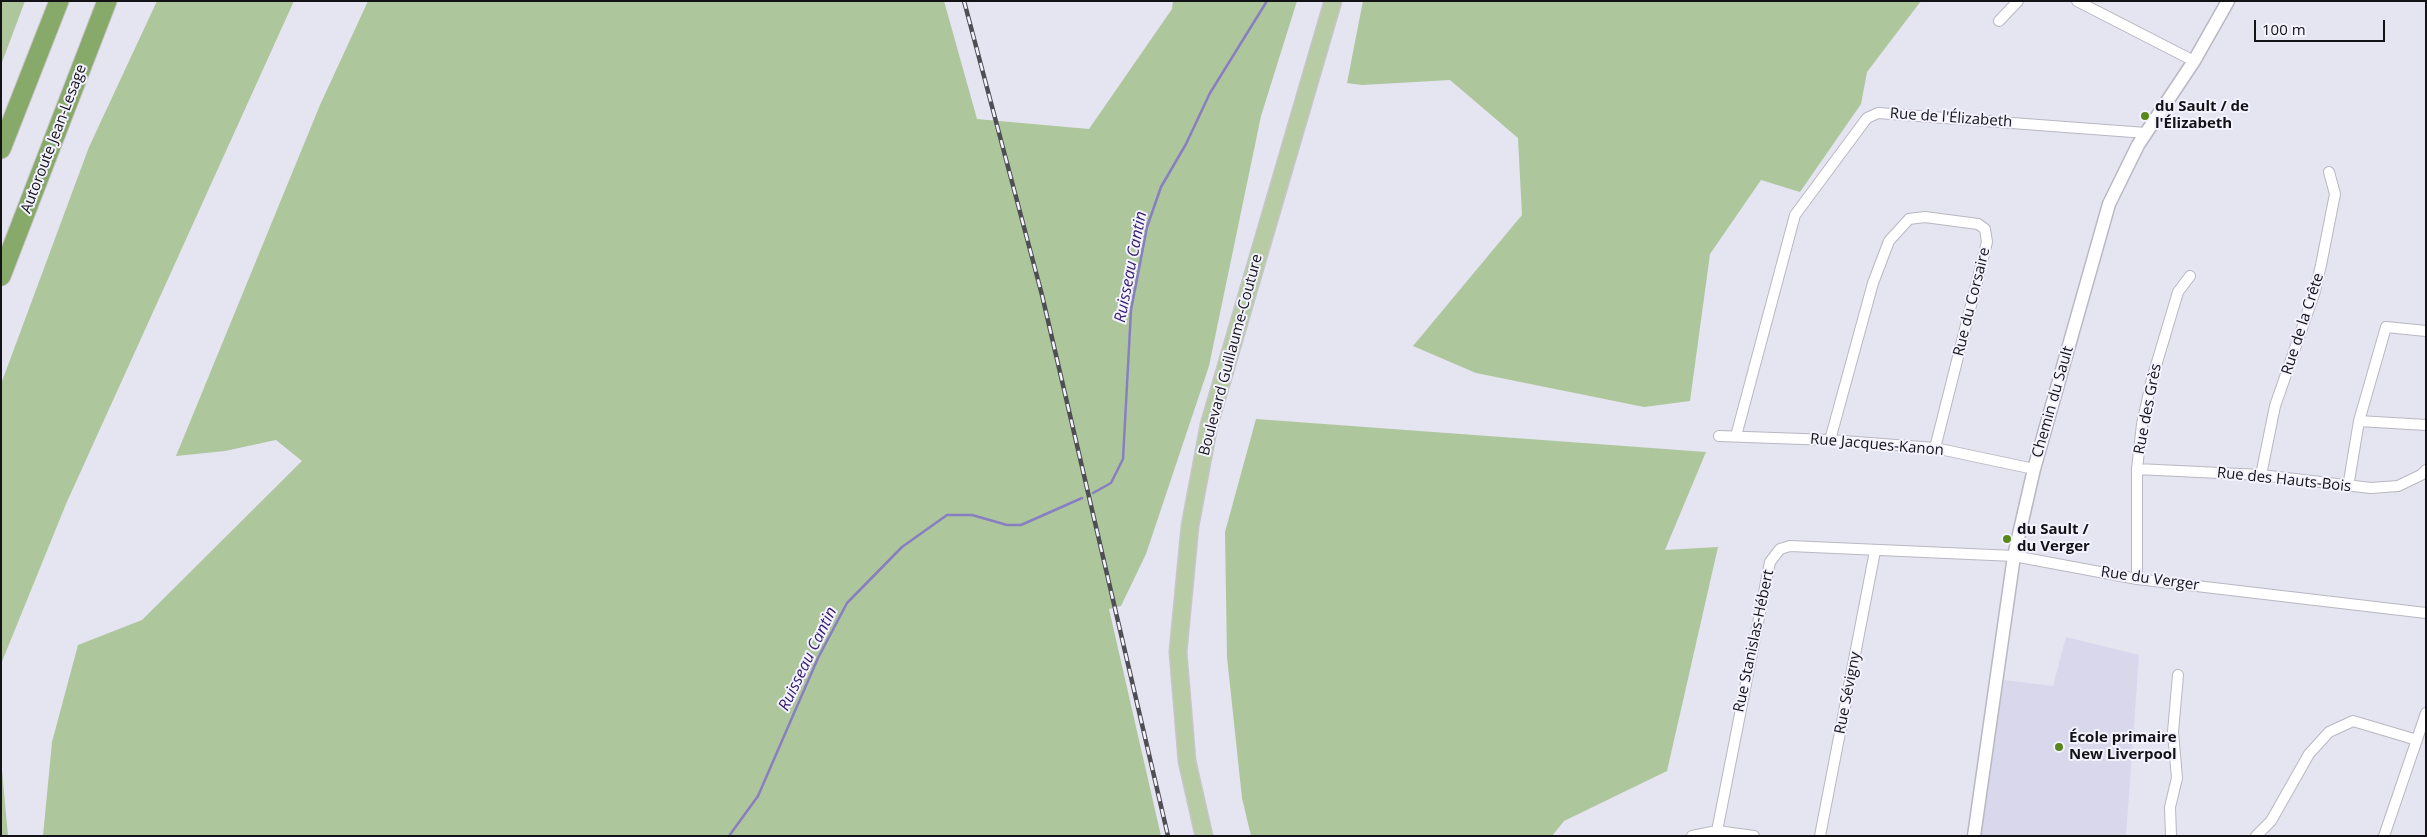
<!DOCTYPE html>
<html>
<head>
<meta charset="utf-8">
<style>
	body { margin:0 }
	#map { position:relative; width:2427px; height:837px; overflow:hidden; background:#e5e4f1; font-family:"Open Sans",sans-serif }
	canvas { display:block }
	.frame { position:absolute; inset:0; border:2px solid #131317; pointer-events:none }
	.scale { position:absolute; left:2254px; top:20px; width:131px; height:22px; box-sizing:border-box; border:2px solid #131317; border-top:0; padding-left:6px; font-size:15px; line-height:18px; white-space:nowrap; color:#131317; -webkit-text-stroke:4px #f3f2fe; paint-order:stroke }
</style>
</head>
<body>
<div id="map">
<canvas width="2427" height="837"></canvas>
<div class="frame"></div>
<div class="scale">100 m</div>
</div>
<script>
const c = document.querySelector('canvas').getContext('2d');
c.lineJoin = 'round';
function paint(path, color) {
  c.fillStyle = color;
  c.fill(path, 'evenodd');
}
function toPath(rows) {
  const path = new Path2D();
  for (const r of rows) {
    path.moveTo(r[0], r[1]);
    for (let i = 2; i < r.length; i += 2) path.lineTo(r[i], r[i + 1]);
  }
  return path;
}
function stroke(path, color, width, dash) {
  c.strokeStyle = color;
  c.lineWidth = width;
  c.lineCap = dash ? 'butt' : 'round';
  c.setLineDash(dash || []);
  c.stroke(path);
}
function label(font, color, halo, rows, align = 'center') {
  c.font = font + ' "Open Sans",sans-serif';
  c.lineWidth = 4;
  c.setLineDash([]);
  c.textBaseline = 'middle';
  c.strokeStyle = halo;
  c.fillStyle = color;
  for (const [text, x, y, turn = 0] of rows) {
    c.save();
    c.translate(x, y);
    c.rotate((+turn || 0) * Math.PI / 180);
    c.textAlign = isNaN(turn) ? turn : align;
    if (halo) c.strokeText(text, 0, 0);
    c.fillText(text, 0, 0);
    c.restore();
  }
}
paint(toPath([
	[2066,637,2139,655,2126,836,1974,836,1995,679,2053,686]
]), '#d9d7eb');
paint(toPath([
	[1,1,25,1,1,65],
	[157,1,294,1,66,504,1,664,1,384,89,147],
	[368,1,944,1,977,119,1089,129,1172,9,1173,1,1297,1,1261,116,1209,366,1146,554,1121,606,1109,609,1161,836,43,836,52,742,78,645,142,620,302,461,276,440,225,451,176,456,320,105],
	[1363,1,1921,1,1867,72,1861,104,1800,192,1761,180,1710,254,1690,401,1644,407,1476,373,1413,346,1522,215,1518,138,1450,80,1362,85,1347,83],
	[1256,419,1706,452,1665,550,1718,547,1667,771,1564,821,1552,836,1251,836,1242,798,1227,657,1225,532],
	[1,759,8,836,1,836]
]), '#aec69c');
stroke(toPath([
	[1093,493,1111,483,1123,459,1131,310,1147,227,1161,187,1186,144,1210,93,1267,1],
	[729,836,758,796,818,658,847,603,902,547,947,515,972,515,1007,525,1021,525,1082,498]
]), '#887fc2', 2.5);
const minor = toPath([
	[2077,1,2194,61],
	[1999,21,2018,1],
	[2359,421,2426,425],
	[1719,436,1830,440,1935,448,2034,469],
	[1736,436,1795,215,1867,118,1878,113,2146,133],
	[1830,440,1873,283,1889,241,1909,219,1925,217,1978,224,1985,229,1987,242,1935,448],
	[2137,469,2261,475,2371,488,2398,486,2421,475,2426,470],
	[2261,475,2275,406,2315,291,2321,265,2335,194,2329,172],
	[2348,487,2359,421,2386,327,2426,331],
	[2137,579,2137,469,2142,424,2152,379,2178,292,2190,276],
	[1717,831,1770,562,1780,549,1790,546,2014,556,2137,579,2426,613],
	[1692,836,1717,831,1754,836],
	[1820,836,1875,551],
	[2171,836,2170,807,2177,778,2173,732,2178,675],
	[2256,836,2271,821,2309,754,2329,732,2353,721,2417,740],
	[2384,836,2426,713]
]);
const tertiary = toPath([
	[1974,836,2014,556,2034,469,2109,204,2138,145,2194,61,2228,1]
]);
const primary = toPath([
	[1204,836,1187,761,1178,652,1190,526,1209,425,1333,1]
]);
const motorway = toPath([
	[1,149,59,1],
	[1,276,107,1]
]);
stroke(minor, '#b8b7c3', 12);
stroke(tertiary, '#b8b7c3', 15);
stroke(primary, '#c6c6c7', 19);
stroke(motorway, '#c6c6c7', 21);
stroke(minor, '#fff', 10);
stroke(tertiary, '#fff', 12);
stroke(primary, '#b7cba5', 16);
stroke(motorway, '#87a969', 19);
const rail = toPath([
	[964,1,1042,295,1168,836]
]);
stroke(rail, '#4f4e55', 4.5);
stroke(rail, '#f3f2fe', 2.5, [8]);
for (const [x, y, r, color] of [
	[2145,116,5,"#58881c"],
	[2007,539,5,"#58881c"],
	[2059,747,5,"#58881c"]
]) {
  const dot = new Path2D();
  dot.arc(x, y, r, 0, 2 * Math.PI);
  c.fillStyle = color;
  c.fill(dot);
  stroke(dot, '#f3f2fe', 2);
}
label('bold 15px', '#131317', '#f3f2fe', [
	["du Sault / de",2155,107],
	["l'Élizabeth",2155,124],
	["du Sault /",2017,530],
	["du Verger",2017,547],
	["École primaire",2069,738],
	["New Liverpool",2069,755]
], 'left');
label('15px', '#131317', '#f3f2fe', [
	["Rue de l'Élizabeth",1951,118,4],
	["Autoroute Jean-Lesage",54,139,-69],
	["Rue du Corsaire",1972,302,-76],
	["Rue de la Crête",2303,324,-72],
	["Boulevard Guillaume-Couture",1231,355,-75],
	["Chemin du Sault",2053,402,-74],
	["Rue des Grès",2148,409,-79],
	["Rue Jacques-Kanon",1877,445,5],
	["Rue des Hauts-Bois",2284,480,6],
	["Rue du Verger",2150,579,8],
	["Rue Stanislas-Hébert",1754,641,-78],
	["Rue Sévigny",1848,693,-79]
]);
label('italic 16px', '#362070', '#f3f2fe', [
	["Ruisseau Cantin",1131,267,-79],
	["Ruisseau Cantin",808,659,-64]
]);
</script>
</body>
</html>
